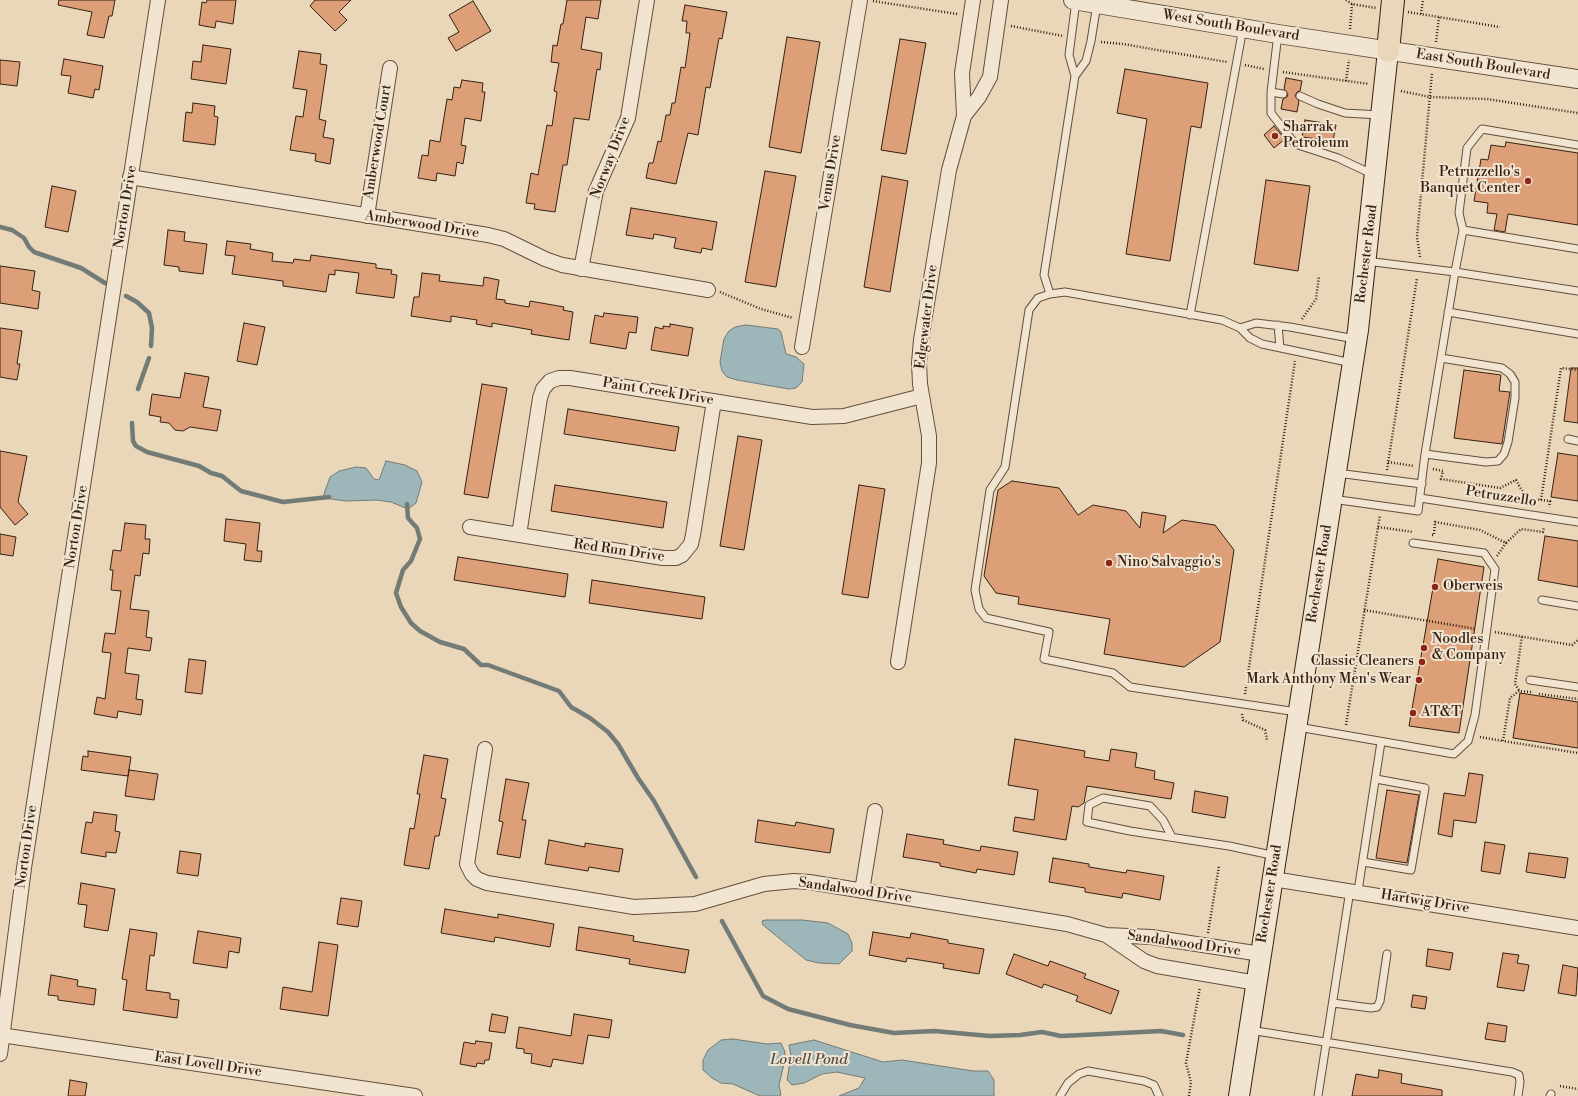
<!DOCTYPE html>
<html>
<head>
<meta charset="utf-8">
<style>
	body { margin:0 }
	canvas { display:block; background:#ead6b8 }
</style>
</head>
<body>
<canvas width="1578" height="1096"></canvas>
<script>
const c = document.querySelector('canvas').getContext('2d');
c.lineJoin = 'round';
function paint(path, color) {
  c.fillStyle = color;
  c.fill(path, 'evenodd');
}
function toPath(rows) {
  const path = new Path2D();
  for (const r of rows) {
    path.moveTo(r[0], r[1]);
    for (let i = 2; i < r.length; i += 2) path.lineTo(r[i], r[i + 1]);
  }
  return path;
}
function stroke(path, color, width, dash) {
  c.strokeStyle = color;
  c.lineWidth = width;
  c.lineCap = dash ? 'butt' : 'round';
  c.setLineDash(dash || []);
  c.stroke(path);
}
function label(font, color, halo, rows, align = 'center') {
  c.font = font + ' "Libre Bodoni",serif';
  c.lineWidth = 4;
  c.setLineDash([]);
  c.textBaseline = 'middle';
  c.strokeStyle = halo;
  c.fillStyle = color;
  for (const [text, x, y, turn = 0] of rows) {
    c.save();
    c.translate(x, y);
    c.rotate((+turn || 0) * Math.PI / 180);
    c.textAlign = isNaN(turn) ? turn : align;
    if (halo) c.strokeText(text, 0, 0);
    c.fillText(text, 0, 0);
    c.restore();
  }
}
const water = toPath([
	[746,325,778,329,781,332,786,354,796,357,804,364,802,382,796,388,789,389,737,380,727,377,722,371,720,362,724,339,729,331,735,327,746,325],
	[386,461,405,465,417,471,422,482,416,503,408,509,391,502,376,500,346,501,324,498,324,494,330,477,339,471,356,467,366,468,374,479,379,480,386,461],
	[766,920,802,920,828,923,848,934,852,943,852,951,839,964,819,963,806,960,763,925,762,921,766,920],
	[733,1039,767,1044,781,1043,785,1052,784,1064,779,1085,781,1095,779,1096,760,1096,733,1084,721,1083,712,1078,703,1070,703,1060,708,1050,721,1040,733,1039],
	[814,1040,883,1062,902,1060,973,1071,988,1071,994,1080,994,1096,839,1096,859,1088,865,1078,837,1072,822,1074,804,1083,792,1085,787,1080,791,1056,789,1045,814,1040]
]);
paint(water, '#9db6ba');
stroke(water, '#737b77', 1);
stroke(toPath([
	[0,227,12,230,24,238,29,247,34,252,81,268,105,283],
	[126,296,137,302,149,313,152,328,151,346],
	[138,389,149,358],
	[132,423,133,441,136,446,147,452,199,466,211,473,222,476,241,491,283,502,329,497],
	[407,504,408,518,417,528,420,539,411,561,403,570,396,593,401,607,411,623,420,631,440,642,464,649,481,665,488,665,559,691,571,707,590,718,608,732,618,744,638,778,654,801,696,877],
	[722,921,763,996,788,1009,850,1025,894,1033,934,1031,990,1036,1020,1035,1042,1032,1061,1036,1082,1035,1161,1031,1183,1035]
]), '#737b77', 4.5);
const building = toPath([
	[59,0,115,0,112,16,109,16,104,38,87,35,92,12,58,5,59,0],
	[207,0,236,0,233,24,216,21,215,28,199,25,202,2,206,3,207,0],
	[315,0,351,0,339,12,347,20,335,31,310,6,315,0],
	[567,0,601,0,598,19,586,17,581,49,602,53,600,70,597,69,589,120,574,118,567,165,563,165,555,212,534,209,535,204,526,203,531,173,538,175,547,125,552,126,557,92,554,91,559,63,551,62,553,45,557,46,561,24,563,24,567,0],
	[473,1,491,31,456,51,448,38,459,32,449,15,473,1],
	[685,5,727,12,722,39,719,38,710,88,706,87,698,135,688,133,676,184,646,178,649,163,653,163,658,141,661,142,666,115,670,115,672,103,675,103,681,67,685,68,690,33,686,33,687,21,682,21,685,5],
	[787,37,820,42,801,153,769,147,787,37],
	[900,39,926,43,906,154,881,150,900,39],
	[203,45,231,49,226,84,191,79,193,61,201,62,203,45],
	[299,51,321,54,320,64,327,65,319,119,326,121,323,137,334,139,330,164,315,161,316,154,290,150,296,116,303,117,307,90,293,88,299,51],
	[64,59,103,66,99,90,95,89,93,98,68,93,71,76,61,75,64,59],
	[0,60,20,62,17,86,0,84,0,60],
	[1125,69,1208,83,1201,128,1191,126,1170,261,1126,254,1147,119,1117,113,1125,69],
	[1286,78,1302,81,1300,91,1297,92,1295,96,1299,101,1297,112,1281,109,1283,99,1287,97,1288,94,1284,89,1286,78],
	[462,80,483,83,482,92,485,92,481,121,465,118,461,145,466,146,463,164,457,162,455,176,437,173,436,181,418,178,422,155,428,156,430,140,440,142,447,99,452,100,454,87,460,88,462,80],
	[193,103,215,106,214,116,218,117,215,145,183,141,186,112,192,113,193,103],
	[1305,120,1336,125,1333,141,1302,137,1305,120],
	[1274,126,1285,139,1274,148,1264,135,1274,126],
	[1506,142,1578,153,1578,225,1508,214,1505,232,1494,230,1497,214,1487,213,1488,203,1474,201,1481,159,1488,160,1491,145,1505,147,1506,142],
	[765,171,796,176,776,287,745,282,765,171],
	[882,176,908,181,890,292,864,287,882,176],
	[1266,180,1310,186,1298,271,1254,264,1266,180],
	[52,186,76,191,68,232,45,227,52,186],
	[631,208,717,222,712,250,702,248,701,253,674,248,676,238,654,234,653,239,626,235,631,208],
	[168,230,185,232,184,241,207,244,203,274,179,271,179,267,164,265,168,230],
	[227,241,251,244,250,249,273,253,272,261,293,263,294,259,310,261,311,255,376,264,376,268,392,270,391,274,397,275,394,298,356,293,359,273,335,270,335,275,329,274,326,292,283,286,283,281,232,274,235,256,225,255,227,241],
	[0,266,35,271,32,290,40,292,38,309,0,303,0,266],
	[422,273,440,275,439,281,483,286,484,277,499,280,496,299,505,300,505,303,529,307,530,301,564,307,563,310,573,312,569,340,531,334,532,330,492,323,492,327,476,324,477,320,451,316,451,322,411,316,414,297,419,297,422,273],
	[604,313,638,317,636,333,629,332,626,349,590,343,595,315,603,317,604,313],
	[244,323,265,327,257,365,237,361,244,323],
	[670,324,693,328,688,356,651,350,655,327,663,329,663,326,670,327,670,324],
	[0,328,22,331,17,364,20,364,17,380,0,377,0,328],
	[1571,368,1578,368,1578,423,1564,421,1571,368],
	[1464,370,1501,375,1499,391,1510,392,1502,444,1454,438,1464,370],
	[185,373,209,377,203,407,221,410,217,431,190,427,183,431,175,430,169,423,160,422,161,417,149,415,152,394,180,398,185,373],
	[482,384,507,388,488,498,464,494,482,384],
	[568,409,679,427,675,451,564,434,568,409],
	[738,436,762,440,744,550,720,546,738,436],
	[0,451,27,456,18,502,28,514,15,525,0,507,0,451],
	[1558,453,1578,456,1578,501,1551,497,1558,453],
	[1012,481,1059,488,1078,515,1093,505,1126,511,1140,528,1142,512,1166,516,1163,533,1182,520,1215,525,1234,550,1220,642,1184,667,1104,654,1110,619,1018,604,1019,597,996,593,984,576,998,490,1012,481],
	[555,485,667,502,663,528,551,511,555,485],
	[859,485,885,489,868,598,842,594,859,485],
	[226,519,260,523,257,551,262,551,261,562,244,560,246,544,224,541,226,519],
	[125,523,146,525,145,539,150,539,149,554,143,553,140,576,135,575,130,609,149,611,146,637,152,638,150,651,128,648,125,673,139,675,136,699,143,700,141,715,118,711,117,718,94,714,97,697,105,699,111,653,102,652,105,633,115,634,121,591,111,590,113,570,110,570,113,550,121,551,125,523],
	[0,534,16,537,13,556,0,554,0,534],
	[1545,536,1578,541,1578,587,1538,580,1545,536],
	[458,557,568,574,565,597,454,580,458,557],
	[1438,559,1484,567,1459,733,1409,726,1438,559],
	[592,580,705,597,702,619,589,603,592,580],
	[189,659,206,661,202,694,185,692,189,659],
	[1520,693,1578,702,1578,748,1513,738,1520,693],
	[1015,739,1085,751,1084,757,1109,761,1111,749,1137,753,1135,767,1155,771,1154,779,1174,783,1171,799,1087,786,1084,803,1078,807,1072,806,1066,840,1013,831,1015,817,1034,820,1038,790,1008,785,1015,739],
	[88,751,131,757,128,776,81,770,83,756,88,757,88,751],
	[424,755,448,759,441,798,446,799,439,836,435,836,429,869,404,865,410,828,414,829,420,794,417,794,424,755],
	[129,770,158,774,154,800,125,796,129,770],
	[1469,773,1483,775,1476,823,1454,820,1452,837,1438,834,1444,793,1465,796,1469,773],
	[506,779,529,783,522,820,526,820,520,858,497,854,503,822,499,821,506,779],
	[1387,790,1419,795,1407,863,1376,858,1387,790],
	[1195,791,1228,797,1225,818,1192,812,1195,791],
	[94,812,117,815,115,831,120,832,116,853,106,852,106,857,81,853,86,822,92,823,94,812],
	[758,820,795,826,796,822,834,829,830,853,755,842,758,820],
	[907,834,944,840,943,844,980,851,981,846,1018,852,1014,875,977,869,976,873,940,866,940,863,903,857,907,834],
	[549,840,585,847,585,843,623,849,619,872,589,867,588,871,545,864,549,840],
	[1485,842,1505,845,1500,874,1481,871,1485,842],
	[180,851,201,854,198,876,177,873,180,851],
	[1529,853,1568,858,1565,878,1526,872,1529,853],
	[1053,858,1089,864,1089,867,1126,873,1127,870,1164,876,1160,900,1123,893,1122,898,1085,892,1085,888,1049,882,1053,858],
	[81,883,115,889,108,931,84,927,87,905,78,904,81,883],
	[341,898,362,901,358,927,337,924,341,898],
	[445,909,498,918,498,914,554,924,550,947,495,937,494,942,441,933,445,909],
	[579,927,634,936,633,941,689,950,685,973,629,964,630,959,576,950,579,927],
	[130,929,157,933,154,956,150,955,146,990,170,993,170,999,179,1000,177,1018,123,1010,127,980,122,979,130,929],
	[198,931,241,938,239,953,229,951,227,968,193,963,198,931],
	[873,932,910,938,911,933,948,940,948,943,984,949,979,974,943,968,944,964,907,958,906,962,869,955,873,932],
	[319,942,338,945,328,1016,280,1009,283,987,312,992,319,942],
	[1428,949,1453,953,1450,970,1426,966,1428,949],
	[1503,953,1519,955,1517,963,1529,965,1524,991,1497,987,1503,953],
	[1014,954,1048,966,1050,961,1086,974,1084,978,1119,991,1111,1014,1076,1001,1078,996,1044,984,1042,988,1006,974,1014,954],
	[1563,965,1578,968,1576,996,1558,993,1563,965],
	[51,975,78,980,77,986,96,989,94,1005,58,1000,58,996,48,995,51,975],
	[1413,995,1427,997,1425,1009,1411,1007,1413,995],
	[492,1014,508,1017,505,1033,489,1031,492,1014],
	[574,1014,612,1020,609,1038,588,1035,583,1064,553,1059,551,1067,531,1063,532,1054,524,1053,524,1049,516,1048,519,1027,571,1036,574,1014],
	[1488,1023,1507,1026,1505,1042,1485,1039,1488,1023],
	[476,1041,492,1043,489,1060,485,1060,484,1064,477,1063,476,1067,460,1064,464,1042,475,1044,476,1041],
	[1379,1070,1402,1074,1401,1083,1442,1090,1442,1096,1352,1096,1356,1074,1378,1078,1379,1070],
	[70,1080,87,1083,85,1096,68,1096,70,1080]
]);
paint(building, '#dd9f77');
stroke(building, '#352213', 1);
const service = toPath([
	[1278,34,1271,92,1271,113,1295,144,1338,158,1372,174],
	[1075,76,1086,61,1091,41,1097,4],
	[1271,92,1283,94],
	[1300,96,1318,104,1345,113,1380,115],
	[1463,230,1459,213,1467,148,1482,129,1578,145],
	[1578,249,1463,230,1455,272,1578,291],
	[1050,294,1044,275,1075,76,1069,55,1076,1],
	[1448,312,1578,334],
	[1190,315,1243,28],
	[1278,325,1280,348],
	[1240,328,1256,323,1290,327,1355,339],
	[1568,439,1578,441],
	[1425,454,1486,462,1498,461,1504,454,1508,442,1515,398,1515,382,1510,374,1502,368,1441,358],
	[1337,473,1422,484],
	[1420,498,1578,522],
	[1332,499,1418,511,1425,454,1455,272,1366,261],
	[1542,600,1578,606],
	[1530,680,1578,687],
	[1297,712,1130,687,1113,673,1044,659,1049,632,986,618,979,609,975,590,990,490,1005,467,1029,310,1038,298,1050,294,1065,292,1222,320,1240,328,1250,338,1262,344,1352,363],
	[1298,727,1454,754,1468,741,1475,715,1495,569,1484,553,1413,543],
	[1172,837,1163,820,1150,806,1103,798,1089,805,1087,822,1130,831,1229,846,1276,856],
	[1363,862,1411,870,1425,788,1376,779],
	[1358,891,1381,742],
	[1333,1003,1371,1008,1377,1007,1380,1001,1387,954],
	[1250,1030,1512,1072,1519,1075,1520,1082,1518,1096],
	[1060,1096,1068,1083,1079,1074,1088,1071,1144,1081,1154,1085,1159,1096],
	[1318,1096,1350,890],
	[1550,1096,1551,1094]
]);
const minor = toPath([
	[973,0,962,73,964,116,979,97,990,77,1001,0],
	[130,177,488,235,504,239,545,259,562,265,708,290],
	[367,216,390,68],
	[581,269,596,191,628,118,647,0],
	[802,347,860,0],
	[470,527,663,558,676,558,682,555,691,544,693,535,714,401],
	[519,535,540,398,543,389,550,381,559,378,570,378,812,417,844,416,922,396],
	[898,662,929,463,929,436,920,384,919,363,921,340,949,170,964,116],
	[485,749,467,864,472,874,477,879,487,883,634,907,695,904,764,884,794,881,809,882,1067,924,1106,935],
	[1273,879,1578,928],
	[862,891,875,811],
	[1257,983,1157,966,1144,961,1106,935,1151,937,1261,954],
	[0,1035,415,1096],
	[0,1054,24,868,158,0]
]);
const tertiary = toPath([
	[1073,0,1278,34,1578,79]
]);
const secondary = toPath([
	[1239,1096,1358,330,1388,51]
]);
const primary = toPath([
	[1388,51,1393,0]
]);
stroke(service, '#624f3c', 9);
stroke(minor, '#624f3c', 16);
stroke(tertiary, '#624f3c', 20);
stroke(secondary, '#352213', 22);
stroke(primary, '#352213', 24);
stroke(toPath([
	[1346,0,1352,4,1376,8],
	[873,1,957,14],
	[1408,12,1500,27],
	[1421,14,1423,0],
	[1011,26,1063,36],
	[1350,29,1352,4],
	[1101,42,1123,44,1227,62],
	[1436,42,1439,17],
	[1245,65,1264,69],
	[1283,72,1369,84],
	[1346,81,1349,60],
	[1401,91,1430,97,1487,99,1578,113],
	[1420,257,1417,237,1432,73],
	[720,292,761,309,793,318],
	[1302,319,1316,299,1319,276],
	[1388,462,1414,466],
	[1433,469,1443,471,1441,479,1500,488,1516,480,1526,498,1541,500,1561,368,1578,370],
	[1387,470,1417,278],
	[1541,500,1550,501,1549,507],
	[1378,527,1413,532],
	[1432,535,1434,535,1435,522,1480,530,1506,543,1521,529,1543,532,1544,527],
	[1497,556,1506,543],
	[1364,610,1476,629],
	[1495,632,1572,645,1578,640],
	[1519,690,1515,684,1522,636],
	[1531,692,1519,691,1510,698,1503,741,1578,753],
	[1245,694,1295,361],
	[1539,694,1578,699],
	[1242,714,1243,720,1265,730,1267,740],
	[1346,725,1380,515],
	[1480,737,1503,741],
	[1208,933,1219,866],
	[1560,1086,1578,1089],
	[1189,1096,1191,1082,1186,1063,1200,987]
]), '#352213', 2.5, [1, 2]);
stroke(service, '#f1e4d1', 7);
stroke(minor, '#f1e4d1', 14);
stroke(tertiary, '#f1e4d1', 18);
stroke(secondary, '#f1e4d1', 20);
stroke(primary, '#ead6b8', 22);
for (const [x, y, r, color] of [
	[1275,136,4,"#8f2418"],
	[1528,181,4,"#8f2418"],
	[1109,563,4,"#8f2418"],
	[1435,587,4,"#8f2418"],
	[1424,648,4,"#8f2418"],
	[1422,662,4,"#8f2418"],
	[1419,680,4,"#8f2418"],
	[1413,713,4,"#8f2418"]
]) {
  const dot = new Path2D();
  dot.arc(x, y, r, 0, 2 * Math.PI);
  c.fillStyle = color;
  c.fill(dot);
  stroke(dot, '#f1e4d1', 1.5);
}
label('14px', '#352213', '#f1e4d1', [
	["West South Boulevard",1231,26,9],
	["East South Boulevard",1483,65,9],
	["Amberwood Court",378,142,-81],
	["Norway Drive",611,158,-69],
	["Venus Drive",831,173,-81],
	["Norton Drive",126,207,-81],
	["Amberwood Drive",422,225,9],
	["Rochester Road",1367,254,-83],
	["Edgewater Drive",927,317,-83],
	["Paint Creek Drive",658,392,9],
	["Petruzzello",1501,497,9],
	["Norton Drive",77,527,-81],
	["Red Run Drive",619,551,8],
	["Rochester Road",1320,574,-81],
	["Norton Drive",27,847,-82],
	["Sandalwood Drive",855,891,8],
	["Rochester Road",1270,894,-81],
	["Hartwig Drive",1425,902,9],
	["Sandalwood Drive",1184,944,8],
	["East Lovell Drive",208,1065,8]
]);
label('14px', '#352213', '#f1e4d1', [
	["Sharrak",1283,128],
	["Petroleum",1283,144],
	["Petruzzello's",1520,173,"right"],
	["Banquet Center",1520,189,"right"],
	["Nino Salvaggio's",1117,563],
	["Oberweis",1443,587],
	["Noodles",1432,640],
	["& Company",1432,656],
	["Classic Cleaners",1414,662,"right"],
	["Mark Anthony Men's Wear",1411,680,"right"],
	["AT&T",1421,713]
], 'left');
label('italic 15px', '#544e45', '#f1e4d1', [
	["Lovell Pond",809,1060]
]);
</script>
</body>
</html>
